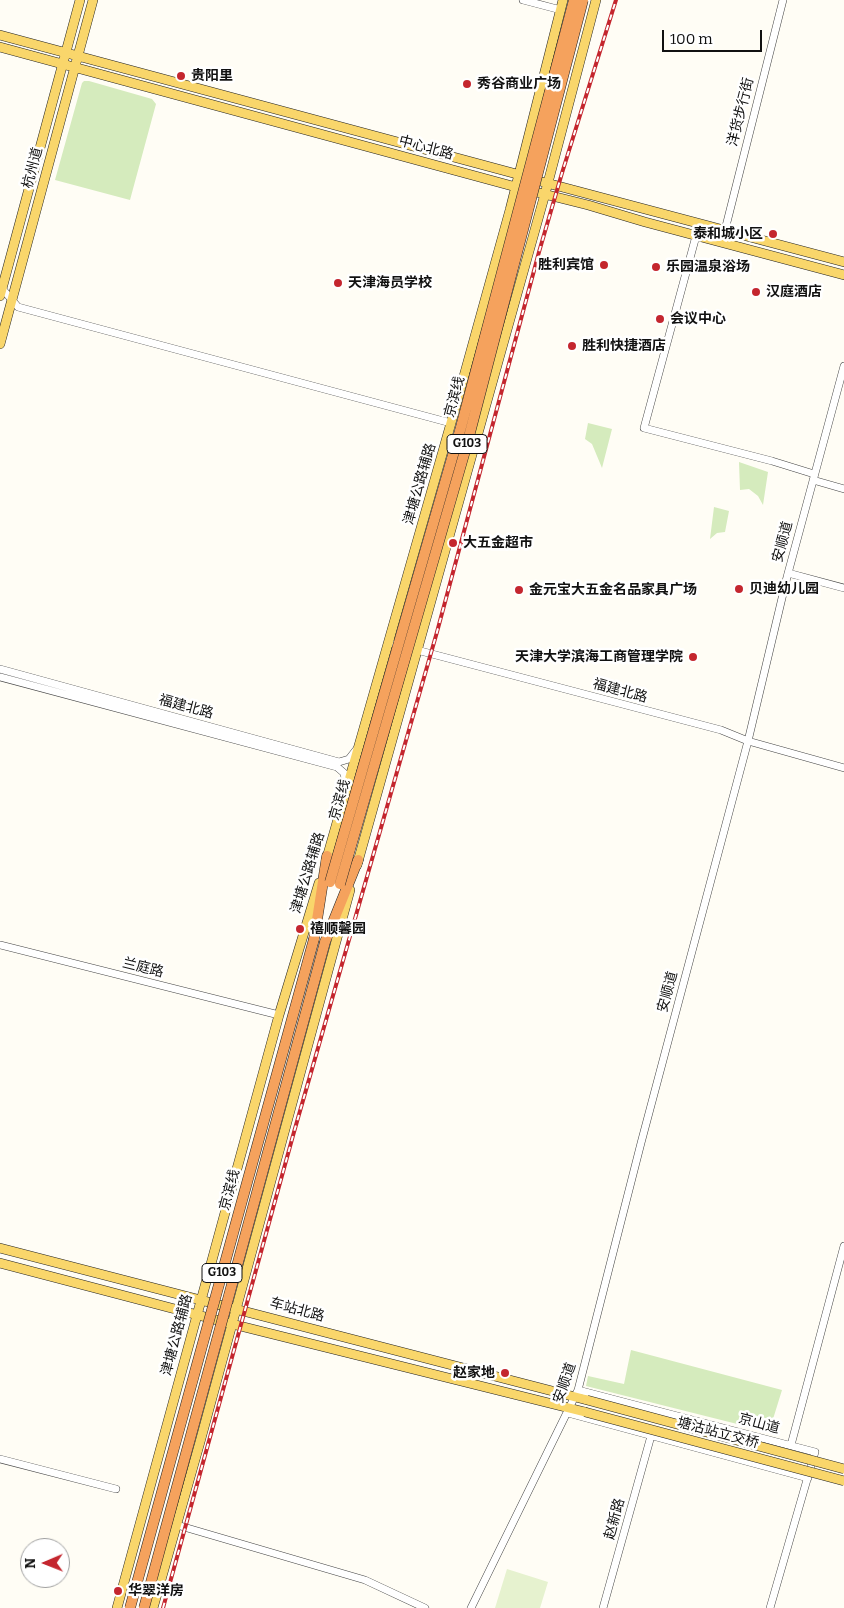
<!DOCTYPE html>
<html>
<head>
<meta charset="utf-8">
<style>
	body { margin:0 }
	#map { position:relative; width:844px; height:1608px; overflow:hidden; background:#fffdf5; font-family:Bitter,serif }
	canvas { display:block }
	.north { position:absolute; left:20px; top:1538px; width:50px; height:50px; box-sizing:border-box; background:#fff; border:1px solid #a0a0a0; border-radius:50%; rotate:269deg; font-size:14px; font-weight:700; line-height:20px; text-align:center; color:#111 }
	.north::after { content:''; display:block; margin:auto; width:18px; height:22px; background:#c4262e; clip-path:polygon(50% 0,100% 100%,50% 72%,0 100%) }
	.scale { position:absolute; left:662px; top:30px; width:100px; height:22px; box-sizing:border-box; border:2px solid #111; border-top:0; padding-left:6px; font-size:15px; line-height:18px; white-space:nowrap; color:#111; -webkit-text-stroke:4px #fff; paint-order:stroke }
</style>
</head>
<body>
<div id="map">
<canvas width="844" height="1608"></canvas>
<div class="north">N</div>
<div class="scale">100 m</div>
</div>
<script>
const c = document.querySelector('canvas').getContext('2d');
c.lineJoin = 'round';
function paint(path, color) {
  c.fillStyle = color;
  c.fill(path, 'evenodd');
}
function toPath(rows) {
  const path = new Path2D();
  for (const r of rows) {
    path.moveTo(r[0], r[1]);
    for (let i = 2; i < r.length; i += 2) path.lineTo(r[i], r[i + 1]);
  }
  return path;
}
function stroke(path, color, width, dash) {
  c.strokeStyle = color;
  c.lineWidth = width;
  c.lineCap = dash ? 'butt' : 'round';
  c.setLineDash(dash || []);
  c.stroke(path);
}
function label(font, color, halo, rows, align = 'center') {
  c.font = font + ' Bitter,"Noto Sans SC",serif';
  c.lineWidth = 5;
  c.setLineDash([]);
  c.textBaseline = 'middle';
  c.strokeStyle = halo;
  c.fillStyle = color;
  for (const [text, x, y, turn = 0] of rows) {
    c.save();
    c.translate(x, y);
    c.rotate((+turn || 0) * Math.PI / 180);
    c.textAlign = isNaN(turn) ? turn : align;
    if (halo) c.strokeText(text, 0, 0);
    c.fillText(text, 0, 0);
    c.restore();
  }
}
paint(toPath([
	[84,81,89,81,152,99,156,104,130,200,55,180,82,83],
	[588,423,612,429,602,468,592,444,585,439],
	[739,462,768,472,763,505,758,496,749,489,740,490],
	[714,507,729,511,725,532,717,533,710,539],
	[631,1350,782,1390,769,1432,586,1386,588,1376,624,1384]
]), '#d5ebbd');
paint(toPath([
	[507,1569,548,1582,540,1608,495,1608]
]), '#e6f2cf');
const minor = toPath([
	[523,0,561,10],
	[725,230,783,0],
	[696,236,644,428,772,461,814,474],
	[0,286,18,307,451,423],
	[813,480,844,489],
	[788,573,844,588],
	[394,644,721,730,748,741,844,768],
	[0,669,339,762,349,759,356,750],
	[0,677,337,767,344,773,346,784],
	[0,945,279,1015],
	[578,1390,815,1452,770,1608],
	[568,1413,808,1478],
	[791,1445,844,1246],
	[0,1459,116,1489],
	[177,1525,365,1580,425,1608],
	[471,1608,578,1390,641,1143,748,741,787,577,844,366],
	[603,1608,651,1436]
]);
const major = toPath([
	[0,35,524,176],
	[0,47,516,187,588,205,645,222,844,275],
	[543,182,844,262],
	[0,296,80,0],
	[0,344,93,0],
	[326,861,451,423,510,210,563,0],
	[357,865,545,194,596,0],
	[0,1248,587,1400],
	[0,1263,232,1324,585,1412],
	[117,1608,279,1015,319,883],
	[153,1608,200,1442,350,890]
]);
const highway = toPath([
	[314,939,327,856],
	[325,942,358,860]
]);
stroke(minor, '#444', 8);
stroke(major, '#222', 10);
stroke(highway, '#222', 11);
stroke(minor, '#fff', 7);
stroke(major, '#f9d66b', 9);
stroke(highway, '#f5a25d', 10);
const rail = toPath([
	[163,1608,294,1132,437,632,539,252,562,173,616,0]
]);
stroke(rail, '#c4262e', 4);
stroke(rail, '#fff', 2, [5.5]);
const majorBridge = toPath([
	[587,1400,844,1469],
	[585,1412,844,1481]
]);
const highwayBridge = toPath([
	[330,882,461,427,574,0],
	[340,884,467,444,583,0],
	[130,1608,314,939],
	[144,1608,325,942]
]);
stroke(majorBridge, '#222', 10, []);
stroke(highwayBridge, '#222', 11, []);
stroke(majorBridge, '#f9d66b', 9);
stroke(highwayBridge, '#f5a25d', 10);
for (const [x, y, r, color] of [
	[181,76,5,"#c4262e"],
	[467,84,5,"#c4262e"],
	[773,234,5,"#c4262e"],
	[604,265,5,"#c4262e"],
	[656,267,5,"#c4262e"],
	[338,283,5,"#c4262e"],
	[756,292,5,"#c4262e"],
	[660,319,5,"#c4262e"],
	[572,346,5,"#c4262e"],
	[453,543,5,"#c4262e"],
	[739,589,5,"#c4262e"],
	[519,590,5,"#c4262e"],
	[693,657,5,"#c4262e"],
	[300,929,5,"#c4262e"],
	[505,1373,5,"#c4262e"],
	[118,1591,5,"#c4262e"]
]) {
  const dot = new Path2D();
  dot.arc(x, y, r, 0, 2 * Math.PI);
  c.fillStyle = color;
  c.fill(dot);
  stroke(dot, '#fff', 2);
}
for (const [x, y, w] of [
	[467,444,40],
	[222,1273,40]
]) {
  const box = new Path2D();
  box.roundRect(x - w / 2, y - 9.5, w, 19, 4);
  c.fillStyle = '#fff';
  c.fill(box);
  stroke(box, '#111', 1);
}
label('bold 12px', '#111', null, [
	["G103",467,444],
	["G103",222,1273]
]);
label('bold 14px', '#111', '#fff', [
	["贵阳里",191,76],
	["秀谷商业广场",477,84],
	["泰和城小区",763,234,"right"],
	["胜利宾馆",594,265,"right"],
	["乐园温泉浴场",666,267],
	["天津海员学校",348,283],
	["汉庭酒店",766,292],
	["会议中心",670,319],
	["胜利快捷酒店",582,346],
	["大五金超市",463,543],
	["贝迪幼儿园",749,589],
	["金元宝大五金名品家具广场",529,590],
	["天津大学滨海工商管理学院",683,657,"right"],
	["禧顺馨园",310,929],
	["赵家地",495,1373,"right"],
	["华翠洋房",128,1591]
], 'left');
label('14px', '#111', '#fff', [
	["洋货步行街",741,112,-76],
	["中心北路",426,148,15],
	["杭州道",33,168,-75],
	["京滨线",455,397,-75],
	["津塘公路辅路",420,484,-74],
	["安顺道",783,542,-75],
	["福建北路",620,691,15],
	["福建北路",186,707,15],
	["京滨线",340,800,-74],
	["津塘公路辅路",308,873,-73],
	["兰庭路",143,968,14],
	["安顺道",668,992,-75],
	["京滨线",230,1190,-75],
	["车站北路",297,1310,15],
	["津塘公路辅路",177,1335,-75],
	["安顺道",565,1383,-71],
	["京山道",759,1424,15],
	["塘沽站立交桥",718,1433,15],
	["赵新路",615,1519,-75]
]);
</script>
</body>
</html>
